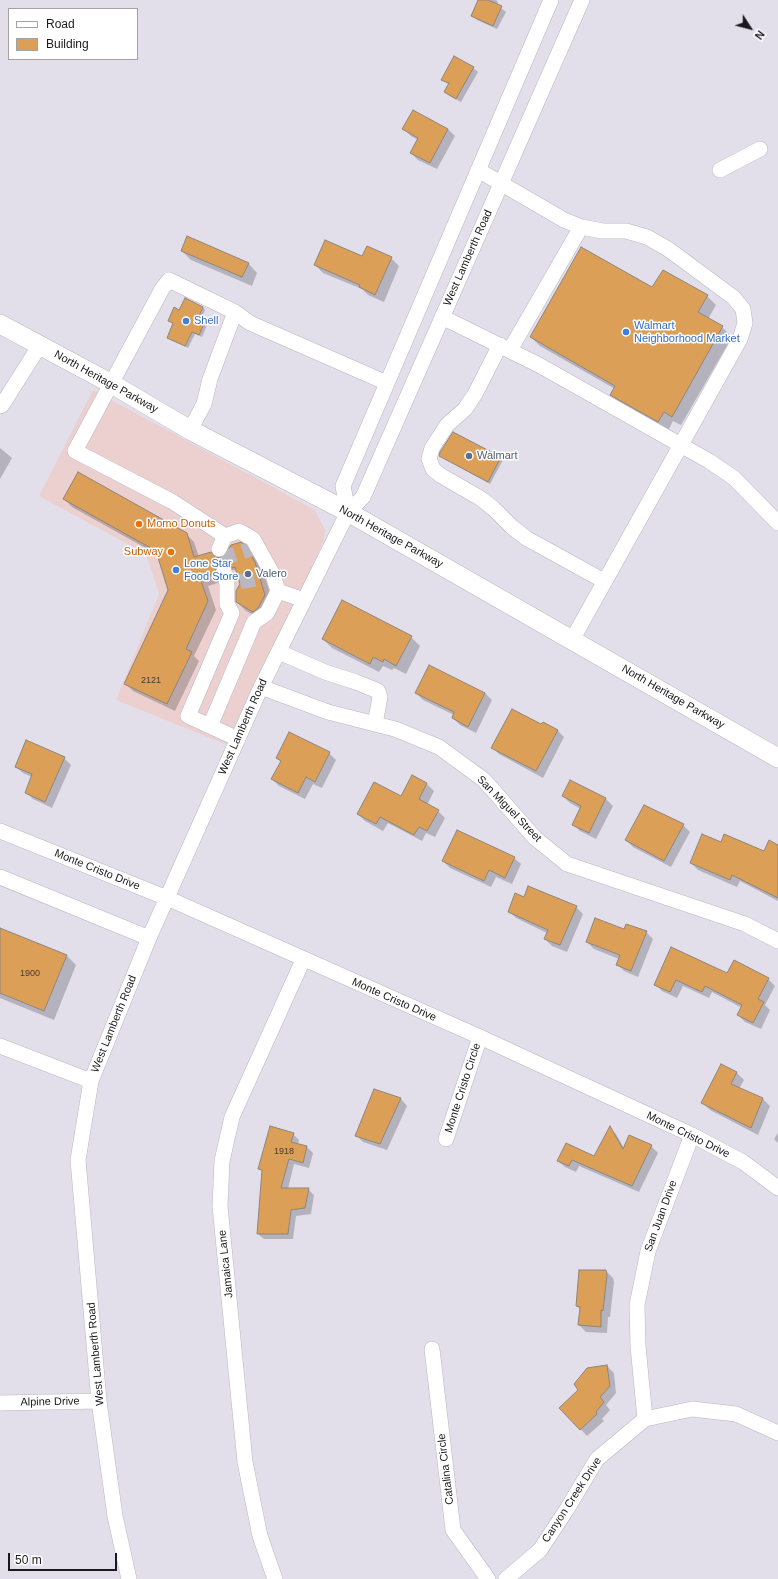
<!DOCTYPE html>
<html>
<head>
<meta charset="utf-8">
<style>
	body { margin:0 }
	#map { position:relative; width:778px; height:1579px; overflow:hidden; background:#e2dfeb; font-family:Helvetica,sans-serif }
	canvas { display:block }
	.legend { position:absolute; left:8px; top:8px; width:130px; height:52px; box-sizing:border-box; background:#fff; border:1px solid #a3a3a4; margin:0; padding:5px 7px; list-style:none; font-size:12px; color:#19181c }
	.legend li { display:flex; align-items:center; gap:8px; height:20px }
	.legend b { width:20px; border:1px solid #a3a3a4 }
	.north { position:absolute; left:730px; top:8px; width:40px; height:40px; -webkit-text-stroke:3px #fff; paint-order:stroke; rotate:126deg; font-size:11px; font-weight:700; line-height:16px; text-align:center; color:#19181c }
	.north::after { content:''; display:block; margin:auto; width:14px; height:18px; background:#19181c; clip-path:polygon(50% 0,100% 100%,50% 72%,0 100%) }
	.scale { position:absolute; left:8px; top:1553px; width:109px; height:18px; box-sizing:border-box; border:2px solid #19181c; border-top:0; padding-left:5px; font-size:12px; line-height:14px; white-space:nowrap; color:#19181c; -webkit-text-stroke:3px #fff; paint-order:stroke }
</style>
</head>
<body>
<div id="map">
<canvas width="778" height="1579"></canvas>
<ul class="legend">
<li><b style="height:5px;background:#fff"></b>Road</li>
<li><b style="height:11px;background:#dc9f57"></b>Building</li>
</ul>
<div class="north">N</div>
<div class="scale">50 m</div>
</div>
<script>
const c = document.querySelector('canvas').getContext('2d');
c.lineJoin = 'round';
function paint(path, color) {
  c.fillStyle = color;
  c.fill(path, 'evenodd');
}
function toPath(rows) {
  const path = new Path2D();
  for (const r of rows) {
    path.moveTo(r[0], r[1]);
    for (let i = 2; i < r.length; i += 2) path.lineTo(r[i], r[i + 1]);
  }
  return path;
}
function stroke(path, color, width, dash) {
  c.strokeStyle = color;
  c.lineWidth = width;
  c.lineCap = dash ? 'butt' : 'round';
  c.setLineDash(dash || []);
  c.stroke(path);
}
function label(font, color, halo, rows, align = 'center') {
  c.font = font + ' Helvetica,sans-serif';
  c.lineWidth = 3;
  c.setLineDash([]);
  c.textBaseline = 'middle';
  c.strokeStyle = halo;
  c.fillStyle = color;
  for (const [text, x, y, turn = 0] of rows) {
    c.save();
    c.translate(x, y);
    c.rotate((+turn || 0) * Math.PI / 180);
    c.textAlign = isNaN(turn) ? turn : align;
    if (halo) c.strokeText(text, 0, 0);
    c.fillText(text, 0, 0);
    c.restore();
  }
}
paint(toPath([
	[93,390,315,510,325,530,324,540,230,746,116,700,159,594,146,554,39,496]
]), '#ebd0cf');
paint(toPath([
	[479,0,496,0,498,2,497,5,506,12,497,29,477,20,472,15],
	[473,68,478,72,461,102,450,96,445,92,449,85,442,79],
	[404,129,448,129,455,136,437,169,418,160,411,153,418,140,411,136],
	[182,251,248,263,257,273,252,286,191,260],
	[363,257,391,258,399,266,384,302,368,295,362,289,323,273,315,265],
	[707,296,716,305,708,319,722,327,732,337,681,425,673,421,668,431,621,404,611,395,615,389,540,346,531,337],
	[203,307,205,310,201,321,207,325,202,337,195,334,188,348,171,340,168,338,174,324,169,321,180,311],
	[454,433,503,460,490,484,440,456],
	[0,448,12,458,0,479],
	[64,499,186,534,194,542,199,557,220,559,246,546,254,555,263,571,273,603,261,619,246,611,238,603,241,584,236,570,230,570,223,581,208,586,216,610,194,656,199,661,175,711,133,691,125,683,169,590,158,555,72,507],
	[411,637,420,646,406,674,394,668,392,670,383,666,379,672,332,648,323,639],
	[416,693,485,693,492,700,476,733,460,725,453,718,454,715,423,700],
	[542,726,557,730,564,737,543,778,499,754,492,747],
	[329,753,336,760,322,788,313,784,305,799,279,786,272,779,281,762,277,758],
	[64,758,71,765,52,808,33,799,26,792,32,777,23,773,16,767],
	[413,777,427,784,434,791,427,805,438,811,445,818,435,837,426,833,422,841,388,823,383,831,365,821,358,814,401,798],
	[570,781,606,799,613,806,596,839,580,831,573,824,581,809,570,803,563,796],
	[683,825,690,832,671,867,633,847,626,840],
	[722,843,764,852,778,846,778,901,740,881,737,887,698,870,691,863],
	[514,858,521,864,512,884,496,877,491,887,450,868,443,861],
	[524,898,576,907,583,914,567,952,552,946,545,939,547,933,516,918,509,911],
	[0,929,67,956,76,965,54,1020,0,998],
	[624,931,646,932,653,939,638,977,624,971,617,964,619,959,594,949,587,942],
	[671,948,728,974,768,979,775,986,765,1005,770,1010,761,1029,745,1022,738,1015,742,1008,712,992,709,998,683,986,677,998,662,991,655,984],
	[721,1066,737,1073,744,1080,739,1089,763,1099,770,1106,758,1135,710,1110,703,1103],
	[375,1090,401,1099,407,1106,387,1150,363,1142,356,1135],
	[610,1128,616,1134,624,1148,651,1146,658,1153,639,1192,579,1166,576,1172,565,1167,558,1161,594,1158],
	[778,1133,778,1143,774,1139],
	[293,1134,299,1140,298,1144,307,1147,313,1153,309,1168,294,1164,288,1189,308,1189,314,1195,311,1214,296,1216,293,1239,264,1239,258,1234,263,1172,259,1168],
	[606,1271,613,1278,614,1282,610,1317,608,1317,607,1333,586,1332,579,1325,581,1310,577,1306],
	[607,1366,614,1373,616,1393,606,1405,610,1410,602,1419,604,1421,587,1436,561,1408]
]), '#0003');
const building = toPath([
	[478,0,488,0,502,6,493,26,471,16,478,0],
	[454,56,474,67,456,99,444,92,449,83,441,80,454,56],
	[413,110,448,129,430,163,410,153,418,138,402,129,413,110],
	[187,236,249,263,242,277,181,251,187,236],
	[325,240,362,256,367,246,392,257,375,295,359,287,360,285,314,265,325,240],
	[581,247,652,287,663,270,708,295,698,312,723,326,672,417,664,412,658,422,610,395,615,386,530,337,581,247],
	[185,298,203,307,198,318,205,321,199,335,192,332,185,346,167,338,173,323,168,321,174,307,179,310,185,298],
	[453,432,501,457,488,482,439,456,440,452,453,432],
	[78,472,187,533,194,557,211,552,215,557,220,558,224,556,231,545,241,542,246,546,255,562,265,595,258,608,253,612,236,602,236,591,240,584,235,567,232,568,227,563,222,562,216,568,215,573,200,578,208,601,186,649,192,652,167,704,124,684,168,590,156,551,63,499,78,472],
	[342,600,412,636,396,666,384,659,383,662,373,657,370,664,322,639,342,600],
	[429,665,485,693,468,727,452,718,454,712,415,693,429,665],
	[512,709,541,724,543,722,558,730,536,771,491,748,512,709],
	[289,732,330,752,315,782,306,777,298,793,271,779,281,761,276,758,289,732],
	[26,740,65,757,45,802,25,793,32,774,15,767,26,740],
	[412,775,427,783,419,799,439,810,427,831,419,827,414,835,380,817,376,824,357,814,374,782,401,796,412,775],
	[570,780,606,798,589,833,572,825,581,806,562,796,570,780],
	[644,805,684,824,664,861,625,840,644,805],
	[457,830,515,857,505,878,489,870,484,881,442,861,457,830],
	[702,834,721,842,724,834,764,851,769,840,778,845,778,898,732,875,730,880,690,863,702,834],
	[528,886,577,906,560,945,544,939,548,930,508,912,515,893,524,897,528,886],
	[595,918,624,929,626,924,647,931,631,971,616,965,620,955,586,942,595,918],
	[0,928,67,955,44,1011,0,993,0,928],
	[671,947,727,973,734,960,769,978,758,999,764,1002,753,1023,737,1015,742,1005,705,986,702,992,676,980,670,992,654,985,671,947],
	[721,1064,737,1072,731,1084,763,1098,751,1128,701,1103,721,1064],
	[374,1089,401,1098,380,1144,355,1136,374,1089],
	[270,1126,294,1133,291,1142,307,1146,303,1163,289,1159,281,1188,309,1188,305,1208,291,1210,288,1234,257,1234,262,1170,258,1169,270,1126],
	[610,1126,623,1149,629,1135,652,1145,632,1186,572,1160,569,1166,557,1161,566,1143,594,1156,610,1126],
	[579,1270,606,1270,607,1275,603,1311,601,1310,601,1327,578,1325,580,1307,576,1306,579,1270],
	[607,1365,610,1386,600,1397,604,1402,596,1412,597,1414,580,1430,559,1408,578,1390,574,1384,587,1368,607,1365]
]);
paint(building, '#dc9f57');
stroke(building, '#8d857d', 1);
stroke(toPath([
	[221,559,251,549],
	[240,582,260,578]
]), '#bab7c2', 15, [15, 8]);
const minor = toPath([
	[478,170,564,220,581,227,603,231,626,231,647,237,668,249,733,297,743,309,745,323,740,339,572,640],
	[720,170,760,149],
	[442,317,539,365,709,461,734,478,778,523],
	[500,345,475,394,465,409,447,425,432,448,429,459,433,469,440,475,480,498,493,508,512,527,526,538,604,581],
	[510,350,581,227],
	[0,406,2,405,40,345],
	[190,430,204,404,210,379,235,312],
	[348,512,343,486,551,0],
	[219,549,225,536,173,502,75,451,162,289,169,280,235,312,250,323,387,383],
	[224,571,227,585,227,604,232,613,188,716,238,739],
	[278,591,304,600],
	[279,652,325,672,356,682,378,691,380,697,375,724],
	[261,687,328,712,395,729,439,747,484,780,535,838,567,864,745,924,778,941],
	[210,726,254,622,267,613,278,591,273,575,253,539,239,531,225,536],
	[0,831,167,898,480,1037,692,1135,743,1162,778,1188],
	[0,877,149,938],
	[0,1046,91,1081],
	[446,1139,480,1037],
	[432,1349,453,1530,488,1579],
	[0,1403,99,1401],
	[645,1419,638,1346,637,1305,648,1251,692,1135],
	[129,1579,115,1516,99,1401,78,1160,91,1081,149,938,261,687,348,512,363,497,582,0],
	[275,1579,260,1536,245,1462,220,1206,222,1161,232,1117,303,960],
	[506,1579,540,1550,567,1509,597,1459,645,1419,692,1409,736,1414,778,1433]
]);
const major = toPath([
	[0,324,112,384,190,430,348,512,778,758]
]);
stroke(minor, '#b9b6c1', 16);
stroke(major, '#b9b6c1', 20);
stroke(minor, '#fff', 15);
stroke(major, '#fff', 19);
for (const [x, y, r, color] of [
	[186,321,4,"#3f7fe0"],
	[626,332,4,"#3f7fe0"],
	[469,456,4,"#5c6f8a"],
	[139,524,4,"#e8710a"],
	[171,552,4,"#e8710a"],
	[176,570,4,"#3f7fe0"],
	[248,574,4,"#5c6f8a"]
]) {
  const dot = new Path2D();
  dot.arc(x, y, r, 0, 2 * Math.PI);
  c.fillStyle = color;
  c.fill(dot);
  stroke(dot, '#fff', 1.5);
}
label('9px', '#4a3a2b', null, [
	["2121",151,681],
	["1900",30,974],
	["1918",284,1152]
]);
label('11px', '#19181c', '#fff', [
	["West Lamberth Road",468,258,-66],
	["North Heritage Parkway",106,382,29],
	["North Heritage Parkway",391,537,29],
	["North Heritage Parkway",673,697,30],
	["West Lamberth Road",243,727,-66],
	["San Miguel Street",509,809,46],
	["Monte Cristo Drive",97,870,22],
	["Monte Cristo Drive",394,1000,24],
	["West Lamberth Road",114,1024,-68],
	["Monte Cristo Circle",463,1088,-72],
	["Monte Cristo Drive",688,1135,26],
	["San Juan Drive",661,1216,-70],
	["Jamaica Lane",226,1264,-96],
	["West Lamberth Road",96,1354,-95],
	["Alpine Drive",50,1402,-1],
	["Catalina Circle",446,1469,-97],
	["Canyon Creek Drive",572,1500,-57]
]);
label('11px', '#366cbe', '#fff', [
	["Shell",194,321],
	["Walmart",634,326],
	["Neighborhood Market",634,339],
	["Lone Star",184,564],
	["Food Store",184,577]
], 'left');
label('11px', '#4e5e75', '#fff', [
	["Walmart",477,456],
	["Valero",256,574]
], 'left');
label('11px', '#c56008', '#fff', [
	["Momo Donuts",147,524],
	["Subway",163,552,"right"]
], 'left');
</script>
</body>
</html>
